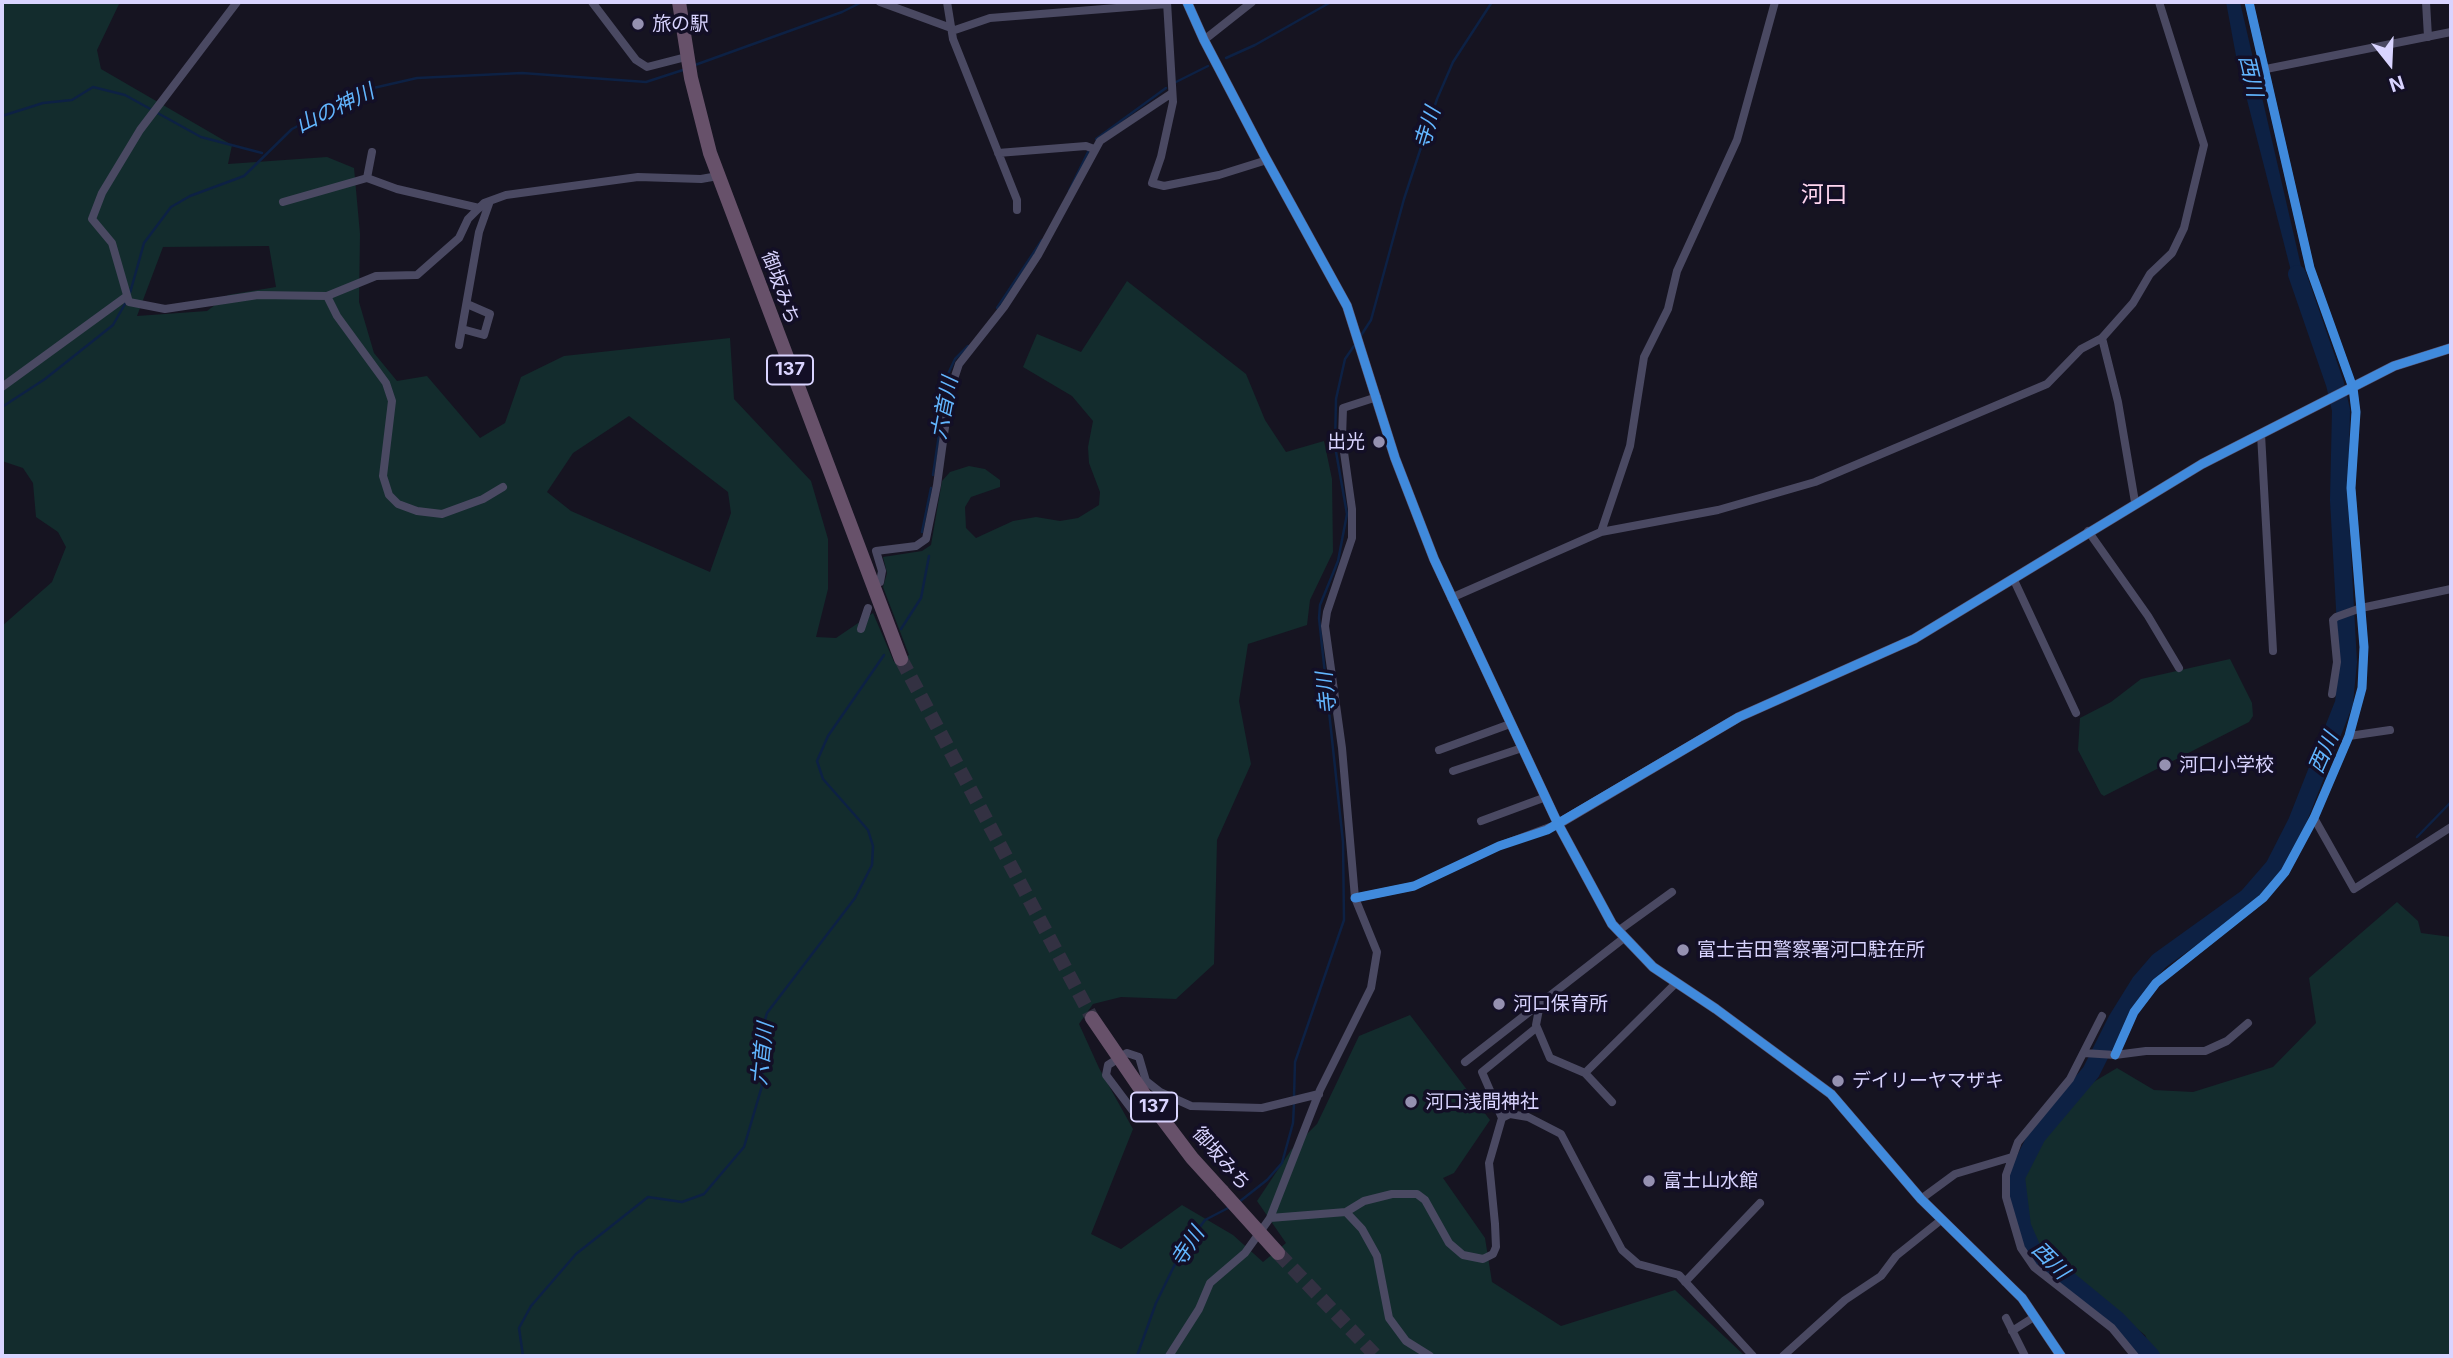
<!DOCTYPE html>
<html>
<head>
<meta charset="utf-8">
<style>
	body { margin:0 }
	#map { position:relative; width:2453px; height:1358px; overflow:hidden; background:#161421; font-family:Inter,sans-serif }
	canvas { display:block }
	.frame { position:absolute; inset:0; border:4px solid #d9d4ff; pointer-events:none }
	.north { position:absolute; left:2355px; top:28px; width:70px; height:70px; -webkit-text-stroke:5px #130f26; paint-order:stroke; rotate:162deg; font-size:19px; font-weight:700; line-height:28px; text-align:center; color:#d9d4ff }
	.north::after { content:''; display:block; margin:auto; width:24px; height:32px; background:#d9d4ff; clip-path:polygon(50% 0,100% 100%,50% 72%,0 100%) }
</style>
</head>
<body>
<div id="map">
<canvas width="2453" height="1358"></canvas>
<div class="frame"></div>
<div class="north">N</div>
</div>
<script>
const c = document.querySelector('canvas').getContext('2d');
c.lineJoin = 'round';
function paint(path, color) {
  c.fillStyle = color;
  c.fill(path, 'evenodd');
}
function toPath(rows) {
  const path = new Path2D();
  for (const r of rows) {
    path.moveTo(r[0], r[1]);
    for (let i = 2; i < r.length; i += 2) path.lineTo(r[i], r[i + 1]);
  }
  return path;
}
function stroke(path, color, width, dash) {
  c.strokeStyle = color;
  c.lineWidth = width;
  c.lineCap = dash ? 'butt' : 'round';
  c.setLineDash(dash || []);
  c.stroke(path);
}
function label(font, color, halo, rows, align = 'center') {
  c.font = font + ' Inter,"Noto Sans JP",sans-serif';
  c.lineWidth = 7;
  c.setLineDash([]);
  c.textBaseline = 'middle';
  c.strokeStyle = halo;
  c.fillStyle = color;
  for (const [text, x, y, turn = 0] of rows) {
    c.save();
    c.translate(x, y);
    c.rotate((+turn || 0) * Math.PI / 180);
    c.textAlign = isNaN(turn) ? turn : align;
    if (halo) c.strokeText(text, 0, 0);
    c.fillText(text, 0, 0);
    c.restore();
  }
}
paint(toPath([
	[2,2,120,2,97,50,101,69,232,145,228,164,327,157,354,168,360,234,359,302,374,353,397,381,427,376,480,438,505,423,521,377,564,356,730,338,734,399,811,481,828,539,828,589,816,637,836,638,873,613,894,662,909,655,883,587,887,573,883,557,922,551,931,545,942,481,950,472,969,466,985,469,1000,480,1000,487,971,497,965,507,966,528,976,538,1013,521,1036,517,1060,521,1078,518,1099,505,1100,492,1089,463,1088,447,1093,421,1072,396,1023,367,1037,334,1081,352,1127,281,1246,374,1265,420,1286,452,1324,441,1332,479,1333,552,1310,600,1307,625,1248,644,1239,701,1251,764,1217,840,1214,964,1176,999,1121,997,1093,1004,1079,1024,1099,1068,1133,1129,1091,1234,1121,1249,1182,1205,1233,1235,1263,1262,1286,1243,1257,1201,1291,1150,1317,1124,1359,1036,1410,1015,1490,1120,1454,1173,1443,1178,1485,1238,1492,1282,1561,1326,1675,1290,1745,1356,2,1356,2,626,52,582,66,547,58,532,36,517,33,483,23,468,2,461],
	[269,246,276,287,228,295,207,311,137,316,163,247],
	[629,416,728,492,731,513,710,572,571,511,547,492,573,453],
	[2230,659,2252,703,2253,716,2249,722,2104,796,2101,794,2078,750,2080,718,2111,702,2141,679],
	[2397,902,2418,921,2421,933,2451,937,2451,1356,2155,1356,2145,1335,2049,1260,2022,1217,2016,1162,2055,1105,2117,1068,2154,1090,2193,1092,2273,1067,2316,1023,2309,978]
]), '#132c2d');
paint(toPath([
	[2226,2,2240,2,2307,292,2299,302,2237,61]
]), '#0d2144');
stroke(toPath([
	[1226,58,1255,45,1331,2],
	[695,65,842,12,862,2],
	[1176,82,1208,66],
	[2,116,43,103,72,100,93,87,125,95,201,137,262,153],
	[1096,139,1166,88],
	[1069,191,1088,152],
	[130,293,144,243,171,207,190,196,244,176,292,129,369,89,417,78,522,73,646,82,686,69],
	[997,308,1042,240],
	[1360,337,1371,320,1404,199,1437,99,1453,62,1492,2],
	[2,407,45,379,113,325,126,302],
	[933,475,948,374,955,359,968,346],
	[922,532,931,488],
	[901,629,921,598,929,556],
	[2417,837,2451,802],
	[1294,1097,1295,1062,1344,920,1343,842,1319,618,1320,605,1338,561,1347,514,1335,446,1336,399,1345,359,1354,346],
	[1239,1202,1267,1180,1282,1163,1293,1123,1294,1104],
	[523,1356,519,1328,531,1306,576,1254,648,1197,682,1202,704,1194,744,1147,762,1086,762,1030,767,1013,855,898,872,865,873,846,868,830,823,779,817,761,828,736,884,655],
	[1137,1356,1156,1303,1180,1254,1205,1220,1230,1207]
]), '#0d2144', 2.5);
stroke(toPath([
	[2151,1356,2117,1320,2033,1251,2022,1226,2016,1177,2037,1136,2091,1072,2117,1020,2140,983,2159,961,2248,897,2274,867,2297,822,2344,703,2348,662,2339,500,2341,410,2335,384,2297,274]
]), '#0d2144', 18);
stroke(toPath([
	[901,659,1092,1018],
	[1278,1253,1376,1356]
]), '#333142', 14, [14, 7]);
stroke(toPath([
	[237,2,140,130,102,193,92,219,112,243,129,302,165,309,258,295,327,296,376,276,417,275,459,238,468,219,484,203,506,195,638,177,701,179,718,176],
	[592,2,636,60,647,67,686,57],
	[880,2,951,28],
	[947,2,953,39,1017,200,1017,210],
	[1167,2,1173,102,1161,157,1152,183,1164,186,1219,175,1267,160],
	[2426,2,2428,37],
	[952,31,990,18,1167,4],
	[1204,40,1252,2],
	[2266,69,2451,32],
	[372,152,367,178,397,189,479,208],
	[998,153,1086,146,1094,149],
	[283,202,367,178],
	[327,296,337,316,386,383,392,401,383,476,389,495,398,504,417,511,442,514,483,499,503,487],
	[462,329,484,335,490,314,467,304],
	[2102,338,2118,402,2135,502],
	[459,345,479,232,490,201],
	[2,387,127,296],
	[2261,434,2273,651],
	[2088,531,2148,616,2179,668],
	[1601,532,1630,446,1644,357,1668,309,1677,271,1737,140,1775,2],
	[2013,578,2076,713],
	[880,582,882,571,876,551,916,546,926,539,937,485,950,391,959,364,1004,307,1038,255,1100,141,1172,93],
	[1451,598,1601,532,1718,510,1815,482,2047,384,2081,349,2102,338,2133,303,2150,274,2172,253,2184,228,2204,145,2159,2],
	[861,629,868,608],
	[2332,694,2337,662,2333,620,2336,617,2361,608,2451,589],
	[2349,736,2390,730],
	[1439,750,1510,724],
	[1453,771,1522,748],
	[2314,818,2354,889,2451,827],
	[1481,821,1546,797],
	[1355,898,1414,886,1499,846,1558,824],
	[1618,931,1672,892],
	[1540,1004,1536,1025,1550,1058,1585,1073,1612,1102],
	[2102,1016,2070,1079,2018,1142,2006,1175,2006,1197,2021,1248,2034,1267,2112,1328,2135,1356],
	[2084,1053,2115,1055,2146,1051,2205,1051,2227,1041,2248,1023],
	[2115,1055,2134,1012,2156,983,2263,898,2285,872,2314,818,2349,736,2362,688,2364,647,2351,488,2356,412,2353,388,2310,268,2249,2],
	[1465,1062,1624,938],
	[1585,1073,1676,983],
	[1133,1111,1106,1075,1108,1065,1127,1053,1139,1057,1146,1081,1160,1092,1191,1106,1262,1108,1319,1094],
	[1502,1118,1510,1114,1528,1117,1561,1134,1622,1250,1638,1264,1679,1275,1753,1356],
	[1921,1199,1955,1174,2012,1157],
	[1346,1212,1364,1201,1392,1194,1417,1194,1425,1200,1449,1243,1463,1255,1483,1259,1493,1254,1496,1247,1495,1224,1489,1163,1502,1118,1482,1072,1536,1028],
	[1270,1218,1346,1212,1362,1229,1377,1256,1389,1318,1406,1341,1430,1356],
	[1685,1282,1760,1203],
	[2006,1318,2025,1356],
	[2012,1331,2034,1317],
	[1169,1356,1199,1309,1210,1283,1245,1253,1270,1218,1320,1090,1371,988,1377,952,1355,898,1342,748,1325,626,1327,612,1352,538,1352,509,1342,438,1343,408,1377,397],
	[1783,1356,1845,1300,1881,1276,1896,1256,1941,1220]
]), '#4a4962', 8);
stroke(toPath([
	[1187,2,1204,40,1264,155,1347,306,1395,458,1434,559,1558,824,1612,924,1653,967,1716,1009,1831,1094,1921,1199,2022,1298,2061,1356],
	[1558,824,1739,717,1914,639,2202,464,2394,366,2451,348]
]), '#575674', 10);
stroke(toPath([
	[679,2,691,78,710,153,901,659],
	[1092,1018,1146,1097,1192,1158,1222,1191]
]), '#67516a', 14);
stroke(toPath([
	[1222,1191,1278,1253]
]), '#67516a', 14);
stroke(toPath([
	[1187,2,1204,40,1264,155,1347,306,1395,458,1434,559,1558,824,1612,924,1653,967,1716,1009,1831,1094,1921,1199,2022,1298,2061,1356],
	[1355,898,1414,886,1499,846,1547,830,1739,717,1914,639,2202,464,2394,366,2451,348],
	[2115,1055,2134,1012,2156,983,2263,898,2285,872,2314,818,2349,736,2362,688,2364,647,2351,488,2356,412,2353,388,2310,268,2249,2]
]), '#408adc', 9);
for (const [x, y, r, color] of [
	[638,24,7,"#9591b1"],
	[1379,442,7,"#9591b1"],
	[2165,765,7,"#9591b1"],
	[1683,950,7,"#9591b1"],
	[1499,1004,7,"#9591b1"],
	[1838,1081,7,"#9591b1"],
	[1411,1102,7,"#9591b1"],
	[1649,1181,7,"#9591b1"]
]) {
  const dot = new Path2D();
  dot.arc(x, y, r, 0, 2 * Math.PI);
  c.fillStyle = color;
  c.fill(dot);
  stroke(dot, '#130f26', 2.5);
}
for (const [x, y, w] of [
	[790,370,46],
	[1154,1107,46]
]) {
  const box = new Path2D();
  box.roundRect(x - w / 2, y - 14.5, w, 29, 5);
  c.fillStyle = '#130f26';
  c.fill(box);
  stroke(box, '#d9d4ff', 2);
}
label('bold 18px', '#d9d4ff', null, [
	["137",790,370],
	["137",1154,1107]
]);
label('19px', '#d9d4ff', '#130f26', [
	["旅の駅",652,24],
	["出光",1365,442,"right"],
	["河口小学校",2179,765],
	["富士吉田警察署河口駐在所",1697,950],
	["河口保育所",1513,1004],
	["デイリーヤマザキ",1852,1081],
	["河口浅間神社",1425,1102],
	["富士山水館",1663,1181]
], 'left');
label('19px', '#d9d4ff', '#130f26', [
	["御坂みち",780,288,70],
	["御坂みち",1221,1159,49]
]);
label('italic 21px', '#62b6ff', '#130f26', [
	["西川",2250,76,77],
	["山の神川",335,109,-26],
	["寺川",1428,128,-73],
	["六首川",945,408,-79],
	["寺川",1327,693,-96],
	["西川",2324,753,-66],
	["六首川",763,1054,-84],
	["寺川",1188,1247,-57],
	["西川",2050,1261,45]
]);
label('23px', '#ffd6f0', '#130f26', [
	["河口",1824,195]
]);
</script>
</body>
</html>
